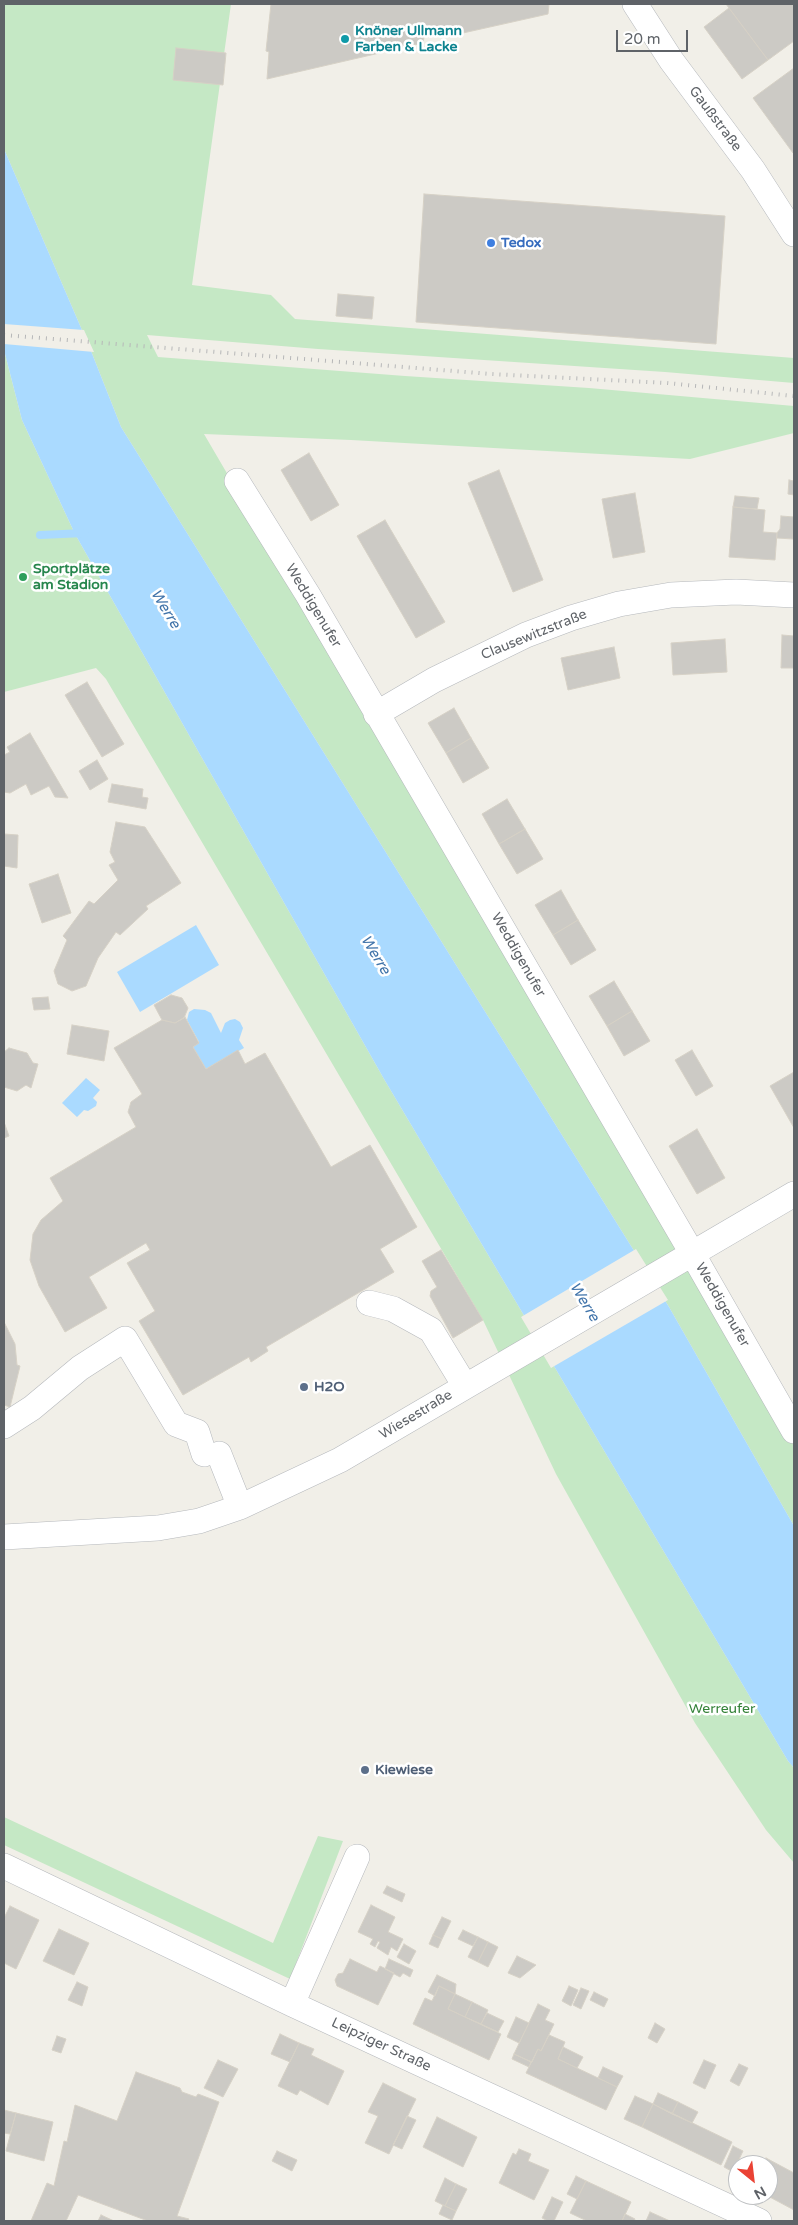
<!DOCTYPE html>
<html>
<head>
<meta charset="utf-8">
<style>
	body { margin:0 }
	#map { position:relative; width:798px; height:2225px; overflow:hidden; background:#f1efe8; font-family:"Varela Round",sans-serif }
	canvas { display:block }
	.frame { position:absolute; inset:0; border:5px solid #5f6368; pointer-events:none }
	.north { position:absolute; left:728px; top:2155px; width:50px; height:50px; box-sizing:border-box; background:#fff; border:1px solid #bfc1c3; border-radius:50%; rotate:151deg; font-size:14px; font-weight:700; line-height:20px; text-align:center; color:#5f6368 }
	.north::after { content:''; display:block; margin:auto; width:18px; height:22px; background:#ea4335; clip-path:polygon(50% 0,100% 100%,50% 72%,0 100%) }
	.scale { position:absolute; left:616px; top:30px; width:72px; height:22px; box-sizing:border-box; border:2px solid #5f6368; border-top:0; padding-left:6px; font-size:15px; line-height:18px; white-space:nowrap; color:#5f6368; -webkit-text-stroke:4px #fff; paint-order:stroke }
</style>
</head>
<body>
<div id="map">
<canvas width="798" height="2225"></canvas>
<div class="frame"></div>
<div class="north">N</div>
<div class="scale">20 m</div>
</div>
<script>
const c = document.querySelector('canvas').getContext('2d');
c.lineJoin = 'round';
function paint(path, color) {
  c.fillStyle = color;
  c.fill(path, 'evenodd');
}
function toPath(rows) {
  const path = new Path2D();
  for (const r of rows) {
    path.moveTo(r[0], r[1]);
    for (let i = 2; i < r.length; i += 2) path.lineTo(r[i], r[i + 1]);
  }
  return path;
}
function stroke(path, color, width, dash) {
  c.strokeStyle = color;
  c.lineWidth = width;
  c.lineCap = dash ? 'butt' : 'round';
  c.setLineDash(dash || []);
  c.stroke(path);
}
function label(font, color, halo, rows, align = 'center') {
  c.font = font + ' "Varela Round",sans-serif';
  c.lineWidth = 5;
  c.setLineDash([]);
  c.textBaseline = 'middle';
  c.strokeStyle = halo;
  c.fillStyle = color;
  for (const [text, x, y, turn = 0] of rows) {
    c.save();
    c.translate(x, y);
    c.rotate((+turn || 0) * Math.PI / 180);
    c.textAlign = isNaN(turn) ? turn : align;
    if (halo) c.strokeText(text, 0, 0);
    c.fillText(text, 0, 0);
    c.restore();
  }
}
paint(toPath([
	[4,4,231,4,192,285,271,295,295,319,794,358,794,383,665,372,318,349,147,335,158,357,405,376,589,388,794,406,794,433,690,459,351,440,204,434,794,1443,794,1526,669,1307,121,427,91,351,4,149],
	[4,350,22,420,75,534,384,1079,654,1535,788,1761,794,1768,794,1863,766,1830,695,1723,556,1474,483,1320,106,679,96,668,4,692],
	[4,1817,273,1943,318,1836,343,1841,290,1979,4,1845]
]), '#c5e8c5');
paint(toPath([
	[4,149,91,351,121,427,669,1307,794,1526,794,1768,788,1761,654,1535,384,1079,75,534,22,420,4,350],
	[196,925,219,965,140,1012,117,972],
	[194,1009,205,1010,211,1013,221,1033,225,1023,230,1020,235,1019,240,1022,243,1028,239,1040,244,1048,206,1069,193,1047,199,1042,187,1020,189,1012],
	[86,1078,100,1090,93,1098,97,1102,96,1106,88,1111,84,1110,77,1117,62,1103]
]), '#aadaff');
paint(toPath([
	[4,324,84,330,94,352,4,344],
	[636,1249,668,1300,551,1368,521,1317]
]), '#f1efe8');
stroke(toPath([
	[40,535,85,533]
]), '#aadaff', 8);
const building = toPath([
	[271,4,549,4,548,14,454,35,425,31,423,43,267,79,269,52,266,51,271,4],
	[726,4,794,4,794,41,768,60,726,4],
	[729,8,768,60,742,79,704,27,729,8],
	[176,48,226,53,223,85,173,80,176,48],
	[794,68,794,152,793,153,753,98,794,68],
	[424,194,725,216,716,344,416,322,424,194],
	[338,294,374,297,372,319,336,316,338,294],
	[309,453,339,505,311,521,281,470,309,453],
	[499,470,543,580,513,592,468,483,499,470],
	[789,480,794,481,794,495,788,494,789,480],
	[635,493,645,552,613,558,602,499,635,493],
	[735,496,759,498,757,509,733,507,735,496],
	[733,507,765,510,763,532,777,533,775,560,729,557,733,507],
	[781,516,794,517,793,539,777,538,777,533,780,529,781,516],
	[385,520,445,622,416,638,357,536,385,520],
	[782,635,794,636,794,668,781,668,782,635],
	[725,639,727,672,673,675,671,643,725,639],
	[614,647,620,678,568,690,561,658,614,647],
	[87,682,124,744,102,757,65,695,87,682],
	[454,708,471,738,446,753,428,723,454,708],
	[30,733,68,798,55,797,49,786,31,795,26,784,10,793,4,792,4,755,10,752,7,747,30,733],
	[471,738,489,768,463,783,446,753,471,738],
	[97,760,108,779,90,790,79,771,97,760],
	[112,784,143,789,142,797,148,798,146,809,108,802,112,784],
	[507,799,525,829,499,844,482,814,507,799],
	[116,822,145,827,181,883,146,906,148,909,120,935,116,932,98,958,86,986,72,991,58,984,54,971,67,940,63,936,89,901,94,904,118,880,109,865,115,862,110,852,116,822],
	[525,829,543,859,517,874,499,844,525,829],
	[4,834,18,835,17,868,4,866,4,834],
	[58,874,71,913,42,923,29,884,58,874],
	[561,890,578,920,553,935,535,905,561,890],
	[578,920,596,950,571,965,553,935,578,920],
	[614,981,632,1011,607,1026,589,996,614,981],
	[171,995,182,998,188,1008,184,1018,175,1023,162,1020,154,1005,171,995],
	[48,997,50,1009,34,1010,32,998,48,997],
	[632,1011,650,1041,624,1056,607,1026,632,1011],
	[185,1017,199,1043,193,1047,206,1069,238,1050,245,1064,265,1053,331,1167,370,1145,417,1227,380,1249,394,1272,266,1347,268,1351,251,1362,249,1357,183,1395,139,1321,155,1311,127,1263,150,1250,146,1243,89,1277,107,1308,65,1332,39,1286,30,1260,33,1234,41,1220,63,1201,50,1178,136,1127,128,1112,131,1102,142,1094,114,1048,162,1020,175,1023,185,1017],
	[72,1025,109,1031,104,1061,67,1054,72,1025],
	[9,1048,27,1053,33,1063,38,1064,31,1088,26,1085,17,1091,4,1087,4,1052,9,1048],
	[692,1050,713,1086,696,1096,675,1060,692,1050],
	[794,1072,794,1128,770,1086,794,1072],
	[4,1122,9,1136,4,1138,4,1122],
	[697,1129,725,1178,697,1194,669,1146,697,1129],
	[441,1250,483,1320,453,1338,430,1296,431,1291,437,1287,422,1261,441,1250],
	[4,1322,15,1344,17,1365,20,1366,10,1407,4,1405,4,1322],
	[387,1886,405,1894,402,1902,383,1893,387,1886],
	[371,1905,395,1917,388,1932,403,1939,397,1951,391,1947,388,1955,377,1948,380,1942,378,1941,375,1947,370,1944,373,1939,358,1932,371,1905],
	[10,1906,39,1920,16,1969,4,1963,4,1918,10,1906],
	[442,1917,451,1921,442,1939,433,1935,442,1917],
	[59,1929,89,1943,74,1975,43,1961,59,1929],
	[463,1930,478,1937,473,1946,458,1939,463,1930],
	[433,1935,442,1939,438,1948,429,1944,433,1935],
	[478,1937,488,1942,478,1962,468,1957,478,1937],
	[488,1942,498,1947,488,1967,478,1962,488,1942],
	[404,1944,416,1951,409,1964,397,1957,404,1944],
	[517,1956,536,1965,520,1978,508,1973,517,1956],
	[350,1959,377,1972,380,1966,394,1973,378,2005,337,1986,335,1980,338,1974,343,1973,350,1959],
	[389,1959,413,1970,410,1977,403,1973,400,1977,385,1969,389,1959],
	[437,1975,456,1984,455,1994,439,1986,435,1996,428,1992,437,1975],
	[77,1982,88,1987,82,2006,68,2000,77,1982],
	[439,1986,455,1994,448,2009,501,2034,489,2060,413,2024,425,1998,432,2001,439,1986],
	[569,1986,578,1990,571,2006,562,2001,569,1986],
	[581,1988,589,1991,581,2009,573,2005,581,1988],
	[594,1992,608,1999,604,2007,590,2000,594,1992],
	[455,1994,472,2002,465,2017,448,2009,455,1994],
	[472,2002,488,2010,481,2024,465,2017,472,2002],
	[538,2004,550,2010,545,2020,554,2024,541,2051,538,2049,532,2062,514,2054,538,2004],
	[487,2013,504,2021,498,2032,481,2024,487,2013],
	[516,2017,529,2023,519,2043,507,2037,516,2017],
	[655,2023,665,2029,657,2043,648,2038,655,2023],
	[280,2034,299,2043,290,2062,271,2054,280,2034],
	[549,2035,565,2042,558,2059,617,2087,606,2110,526,2073,538,2049,541,2051,549,2035],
	[57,2036,66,2039,61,2053,52,2050,57,2036],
	[299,2043,314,2049,311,2055,344,2071,328,2105,300,2090,297,2095,278,2086,299,2043],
	[563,2047,583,2057,577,2068,558,2059,563,2047],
	[514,2054,531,2062,529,2067,512,2059,514,2054],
	[218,2060,238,2069,223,2097,204,2088,218,2060],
	[704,2060,716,2065,705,2089,693,2083,704,2060],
	[739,2064,748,2068,739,2086,730,2081,739,2064],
	[603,2067,623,2076,617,2087,598,2078,603,2067],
	[136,2072,180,2088,182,2092,196,2097,198,2094,219,2102,177,2216,189,2219,188,2221,148,2221,78,2195,66,2221,31,2221,47,2183,54,2186,64,2141,67,2142,75,2105,117,2121,136,2072],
	[383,2083,416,2099,389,2154,365,2143,378,2116,368,2112,383,2083],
	[658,2093,678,2102,672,2114,653,2104,658,2093],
	[635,2096,653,2104,642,2127,624,2119,635,2096],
	[678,2102,698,2112,692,2123,672,2114,678,2102],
	[653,2104,732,2142,721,2165,642,2127,653,2104],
	[4,2110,16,2113,10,2134,4,2133,4,2110],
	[16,2113,53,2122,44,2161,6,2151,16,2113],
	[407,2116,416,2120,402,2149,393,2145,407,2116],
	[437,2117,477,2137,463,2167,423,2147,437,2117],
	[733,2146,743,2151,733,2172,724,2167,733,2146],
	[519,2149,531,2154,528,2161,549,2170,534,2200,499,2183,513,2153,516,2155,519,2149],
	[277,2151,297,2160,292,2171,272,2161,277,2151],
	[766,2158,794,2173,794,2210,766,2195,768,2195,768,2165,762,2165,766,2158],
	[576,2176,586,2181,577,2199,567,2194,576,2176],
	[445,2178,456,2184,445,2206,435,2201,445,2178],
	[586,2181,631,2202,622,2221,587,2221,570,2213,586,2181],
	[456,2184,467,2189,456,2211,445,2206,456,2184],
	[552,2197,563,2202,554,2221,548,2221,542,2218,552,2197],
	[443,2205,456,2211,452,2220,439,2214,443,2205],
	[650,2212,670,2221,646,2221,650,2212],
	[625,2214,635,2219,634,2221,622,2221,625,2214],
	[101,2215,114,2221,98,2221,101,2215]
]);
paint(building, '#cccac5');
stroke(building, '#d6d1c6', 1);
const minor = toPath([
	[635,4,671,60,753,170,794,234],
	[237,481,308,595,692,1253,794,1431],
	[376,714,434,680,526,635,571,618,619,604,671,595,736,592,794,595],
	[369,1303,393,1309,431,1330,465,1386],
	[4,1426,32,1408,80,1368,125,1339,176,1424,197,1432,204,1454],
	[219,1454,240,1507],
	[4,1537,158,1528,199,1521,240,1507,340,1460,794,1194],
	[4,1866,292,2004,759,2221],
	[292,2004,357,1857]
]);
stroke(minor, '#b5b8bc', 26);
stroke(minor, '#fff', 25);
stroke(toPath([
	[4,335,491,374,667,383,794,396]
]), '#b6b7b8', 4, [1, 6]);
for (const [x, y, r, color] of [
	[345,39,5,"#0f9aa8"],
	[491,243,5,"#3f7fe0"],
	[23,577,5,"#2e9e5b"],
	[304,1387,5,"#5c6f8a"],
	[365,1770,5,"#5c6f8a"]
]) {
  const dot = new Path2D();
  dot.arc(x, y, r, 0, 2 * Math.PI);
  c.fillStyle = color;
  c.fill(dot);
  stroke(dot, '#fff', 2);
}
label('bold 14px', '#0d838f', '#fff', [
	["Knöner Ullmann",355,31],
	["Farben & Lacke",355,47]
], 'left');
label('14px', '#5f6368', '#fff', [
	["Gaußstraße",715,119,53],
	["Weddigenufer",313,606,59],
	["Clausewitzstraße",534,635,-22],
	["Weddigenufer",518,955,60],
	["Weddigenufer",722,1305,60],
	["Wiesestraße",416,1415,-31],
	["Leipziger Straße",381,2045,25]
]);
label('bold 14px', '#366cbe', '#fff', [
	["Tedox",501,243]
], 'left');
label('bold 14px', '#27864d', '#fff', [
	["Sportplätze",33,569],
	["am Stadion",33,585]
], 'left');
label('bold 14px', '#4e5e75', '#fff', [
	["H2O",314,1387],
	["Kiewiese",375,1770]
], 'left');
label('14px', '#348238', '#fff', [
	["Werreufer",722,1709]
]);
label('italic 15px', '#4174aa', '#fff', [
	["Werre",165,609,59],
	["Werre",375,955,59],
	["Werre",584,1302,59]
]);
</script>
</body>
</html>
